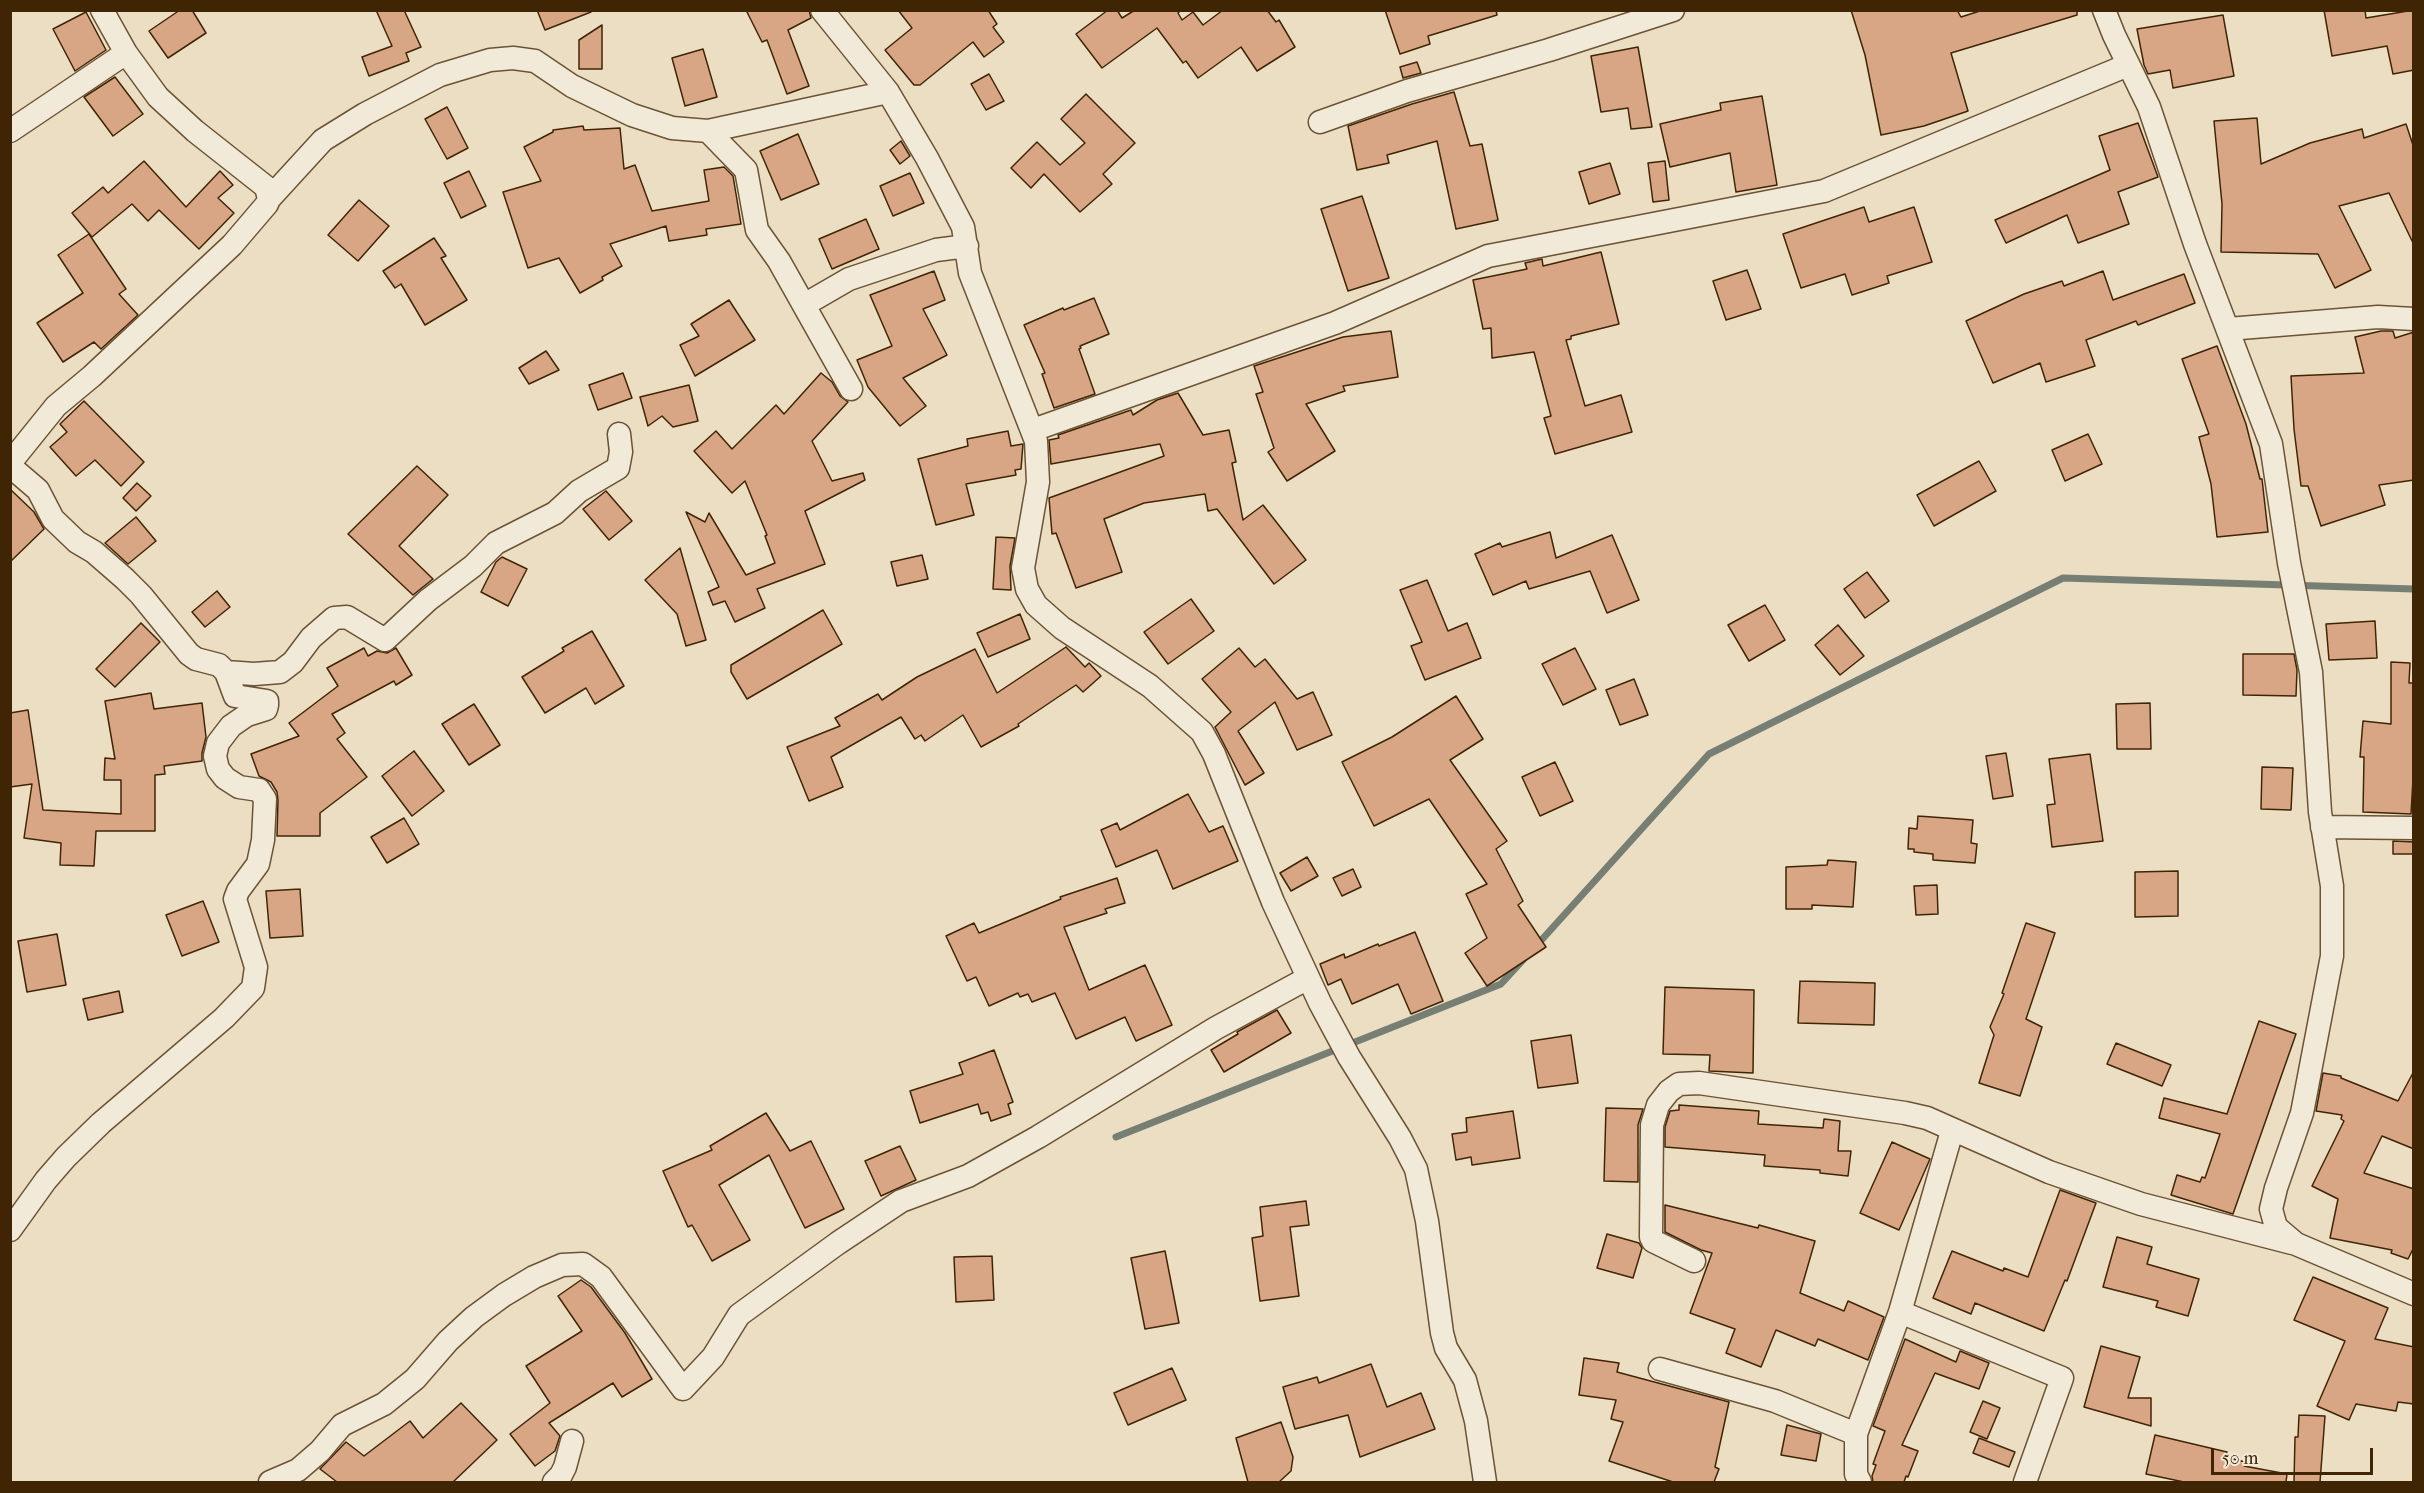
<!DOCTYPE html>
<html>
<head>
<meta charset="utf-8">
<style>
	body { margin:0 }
	#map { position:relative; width:2424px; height:1493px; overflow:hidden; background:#ebdec3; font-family:"IM FELL French Canon",serif }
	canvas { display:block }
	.frame { position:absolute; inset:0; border:12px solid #402505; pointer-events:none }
	.scale { position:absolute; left:2211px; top:1448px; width:162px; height:27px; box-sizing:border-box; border:3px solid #402505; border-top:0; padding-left:8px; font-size:18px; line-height:21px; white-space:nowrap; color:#402505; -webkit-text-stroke:4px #f2ead8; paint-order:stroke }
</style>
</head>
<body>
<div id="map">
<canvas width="2424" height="1493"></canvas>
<div class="frame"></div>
<div class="scale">50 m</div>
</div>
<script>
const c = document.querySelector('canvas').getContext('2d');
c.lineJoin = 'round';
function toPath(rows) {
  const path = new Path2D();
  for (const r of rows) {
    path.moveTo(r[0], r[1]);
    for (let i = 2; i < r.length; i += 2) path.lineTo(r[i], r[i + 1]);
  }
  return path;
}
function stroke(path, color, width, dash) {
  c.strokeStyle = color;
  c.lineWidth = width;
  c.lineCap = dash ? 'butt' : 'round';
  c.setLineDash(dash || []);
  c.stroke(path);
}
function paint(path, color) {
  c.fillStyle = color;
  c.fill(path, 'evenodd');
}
stroke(toPath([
	[1537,945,1709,754,2063,578,2414,589],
	[1116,1137,1501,984,1523,960]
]), '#777e74', 7);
const building = toPath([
	[180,10,192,10,206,33,168,58,149,31,180,10],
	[376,10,404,10,421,47,406,53,409,61,369,76,362,57,392,46,376,10],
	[537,10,591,10,591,12,545,30,537,10],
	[746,10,809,10,811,18,788,30,809,86,787,94,767,40,762,42,746,10],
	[898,10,988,10,997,24,993,27,1004,42,984,57,973,42,920,85,914,85,885,50,912,28,898,10],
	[1108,10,1117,10,1122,18,1135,10,1181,10,1178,13,1182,20,1193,12,1203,25,1223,10,1267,10,1276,22,1279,20,1295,47,1257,71,1241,47,1198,78,1186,61,1183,63,1157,28,1102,68,1076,34,1108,10],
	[1385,10,1496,10,1497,15,1428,36,1430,44,1400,54,1385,10],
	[1851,10,1957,10,1961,17,1983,10,2077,10,2077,15,1951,53,1968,111,1924,126,1881,135,1865,55,1851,10],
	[2324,10,2365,10,2366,18,2414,10,2414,70,2393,74,2387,46,2332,56,2324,10],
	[86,12,106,50,75,71,53,29,86,12],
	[2223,15,2234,76,2173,88,2170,70,2148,74,2144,65,2137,29,2223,15],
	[602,25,602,69,579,69,579,40,602,25],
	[1638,47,1652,127,1631,129,1628,108,1601,112,1591,56,1638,47],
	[703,49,717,97,685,106,672,58,703,49],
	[1417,62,1421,73,1403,78,1400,67,1417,62],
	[989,74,1004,101,986,110,971,84,989,74],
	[115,77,143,114,113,136,84,97,115,77],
	[1454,92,1470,146,1482,144,1498,220,1456,229,1437,141,1387,155,1389,163,1357,170,1348,126,1412,104,1454,92],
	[1086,94,1135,143,1103,174,1112,184,1080,212,1044,174,1031,188,1011,168,1037,142,1060,165,1085,143,1061,119,1086,94],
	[1762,96,1777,185,1736,192,1730,153,1670,167,1660,124,1721,110,1720,103,1762,96],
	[447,107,468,148,447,159,425,119,447,107],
	[2257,118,2261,164,2310,143,2362,129,2364,138,2406,124,2414,148,2414,245,2389,193,2339,206,2371,270,2335,288,2318,254,2221,252,2222,204,2214,121,2257,118],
	[2138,123,2158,177,2118,192,2129,224,2078,243,2067,215,2006,243,1995,220,2110,170,2099,136,2138,123],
	[583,126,584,130,620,128,624,169,635,165,652,211,709,201,704,170,724,167,733,176,741,224,706,229,707,235,669,241,666,226,610,244,622,266,602,277,603,280,580,293,559,258,528,268,503,192,541,181,524,147,553,132,553,130,583,126],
	[798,134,819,184,781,200,760,151,798,134],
	[901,141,910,156,900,164,890,150,901,141],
	[144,161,186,207,220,171,233,185,218,198,234,213,199,249,159,210,148,221,132,204,92,237,72,213,103,187,108,193,144,161],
	[1665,161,1669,200,1653,202,1648,163,1665,161],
	[1610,163,1620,194,1589,204,1579,172,1610,163],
	[469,171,486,206,461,218,444,183,469,171],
	[910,173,924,203,893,216,880,186,910,173],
	[1362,196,1389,278,1348,291,1321,209,1362,196],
	[359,200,389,226,358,261,328,235,359,200],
	[1864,207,1869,222,1914,207,1932,262,1887,276,1889,283,1852,295,1845,274,1801,288,1783,234,1864,207],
	[866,219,879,249,832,269,819,239,866,219],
	[89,234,126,289,119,294,138,315,101,349,94,342,63,362,37,323,83,293,58,255,89,234],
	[434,238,446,256,441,258,467,300,425,325,401,284,395,288,383,271,434,238],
	[1601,252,1619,324,1571,336,1571,339,1566,340,1585,406,1621,395,1632,432,1555,454,1544,418,1551,416,1534,352,1492,358,1491,328,1483,329,1473,280,1527,269,1525,263,1542,259,1543,266,1601,252],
	[1747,270,1761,309,1726,320,1713,281,1747,270],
	[934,271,945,300,923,309,947,355,903,378,926,406,900,426,868,387,857,360,892,346,870,295,934,271],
	[2103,271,2113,300,2184,274,2195,303,2138,325,2136,321,2086,340,2095,366,2046,382,2040,363,1993,383,1966,321,2024,294,2062,281,2064,286,2103,271],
	[1094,298,1109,334,1080,346,1081,348,1079,349,1095,394,1054,408,1042,374,1045,373,1024,325,1063,308,1064,310,1094,298],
	[729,300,755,340,695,376,680,345,699,336,691,324,729,300],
	[1391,331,1398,377,1343,386,1345,391,1306,404,1335,451,1287,481,1268,452,1274,448,1256,394,1263,392,1254,366,1343,337,1391,331],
	[2381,331,2393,331,2395,338,2414,332,2414,480,2379,485,2385,505,2321,526,2308,486,2301,486,2294,429,2291,376,2364,373,2355,337,2381,331],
	[2217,346,2246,424,2260,479,2262,479,2268,532,2217,537,2211,484,2199,437,2209,434,2182,359,2217,346],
	[546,351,559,370,529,384,519,368,546,351],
	[623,373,632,398,598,410,589,385,623,373],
	[821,373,832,382,840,396,848,402,812,441,832,481,863,473,865,480,805,511,825,564,757,589,765,608,735,622,725,601,713,605,708,592,719,587,686,512,705,522,709,513,746,575,775,563,765,536,767,535,745,481,732,493,694,451,716,431,732,449,776,405,784,414,821,373],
	[689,385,698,421,673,427,662,416,648,426,640,397,689,385],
	[1178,393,1203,435,1229,430,1236,462,1232,463,1243,520,1263,505,1306,560,1274,584,1217,509,1208,511,1205,494,1144,503,1104,519,1122,572,1076,588,1056,533,1052,534,1049,498,1164,456,1160,444,1051,464,1049,440,1059,438,1058,435,1131,410,1133,415,1157,400,1178,393],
	[84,401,144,462,121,486,95,460,76,476,50,447,67,432,60,424,84,401],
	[1008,431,1011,446,1023,444,1021,469,1015,470,1016,475,966,484,974,515,936,525,918,459,968,446,967,439,1008,431],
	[2088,434,2102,464,2065,481,2052,450,2088,434],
	[1979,461,1996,491,1934,526,1917,495,1979,461],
	[417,466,448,495,399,546,433,579,413,595,348,534,417,466],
	[137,483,151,496,136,511,123,498,137,483],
	[10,489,34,512,44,529,10,562,10,489],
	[606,491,632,521,609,540,583,509,606,491],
	[136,517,156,541,128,564,105,543,136,517],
	[1550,532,1556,558,1612,535,1639,600,1607,613,1590,571,1529,589,1526,581,1493,595,1475,554,1500,543,1502,547,1550,532],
	[996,537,1015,538,1010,566,1011,590,993,589,996,537],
	[680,548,706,640,686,646,677,614,645,580,680,548],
	[922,555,928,579,897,586,891,562,922,555],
	[502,557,527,569,508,606,481,592,496,562,502,557],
	[1867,572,1889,601,1865,618,1844,589,1867,572],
	[1427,580,1448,631,1467,623,1481,658,1425,680,1411,646,1422,642,1400,590,1427,580],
	[217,591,230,607,205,627,192,612,217,591],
	[1191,599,1214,631,1168,664,1144,632,1191,599],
	[1765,605,1785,640,1749,661,1728,625,1765,605],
	[823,610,842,644,747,699,731,672,731,665,823,610],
	[1020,614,1030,639,988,657,977,633,1020,614],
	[2375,621,2377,658,2329,660,2326,624,2375,621],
	[141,623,160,642,115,687,96,669,141,623],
	[1838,625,1864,656,1840,675,1815,645,1838,625],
	[592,631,624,686,595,704,586,688,545,713,522,677,564,651,562,648,592,631],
	[1066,647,1085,667,1089,663,1101,676,1083,692,1076,685,1018,724,1019,726,981,747,963,715,925,741,921,735,915,739,901,717,831,757,843,787,809,801,787,747,840,726,835,718,878,694,882,700,917,677,975,649,997,693,1066,647],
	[364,648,368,656,377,651,387,653,396,648,412,675,396,685,394,681,332,714,345,733,337,739,367,777,320,813,320,836,277,836,278,800,277,792,271,782,259,776,251,754,299,736,289,723,338,686,327,668,364,648],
	[1239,648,1255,667,1265,659,1297,699,1313,692,1332,735,1297,750,1275,702,1238,731,1264,773,1245,785,1215,727,1231,712,1202,679,1239,648],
	[1575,648,1596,689,1563,705,1542,664,1575,648],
	[2243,654,2294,654,2297,670,2296,696,2243,695,2243,654],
	[2391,662,2410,663,2409,683,2414,683,2414,762,2411,814,2363,812,2364,757,2360,757,2363,721,2391,724,2391,662],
	[1634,679,1648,715,1620,725,1606,690,1634,679],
	[151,693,154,709,202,703,206,737,202,753,202,761,164,766,165,774,155,775,155,831,96,831,94,866,60,865,61,843,24,838,32,784,10,787,10,713,28,710,43,810,121,814,121,780,104,780,105,758,115,759,105,701,151,693],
	[1456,696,1483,739,1450,760,1507,841,1496,849,1523,901,1518,905,1546,947,1487,986,1465,953,1487,938,1466,894,1487,884,1429,799,1374,826,1342,762,1392,737,1456,696],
	[2150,703,2151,749,2117,749,2116,704,2150,703],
	[474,704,500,745,469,765,442,724,474,704],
	[414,751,444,791,412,816,382,776,414,751],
	[2006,753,2013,796,1993,799,1986,756,2006,753],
	[2090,754,2103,841,2052,847,2047,805,2055,804,2049,759,2090,754],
	[1555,762,1573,801,1540,816,1522,777,1555,762],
	[2262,767,2293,768,2291,810,2261,809,2262,767],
	[1188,794,1209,832,1223,826,1238,861,1173,889,1157,850,1116,867,1101,830,1117,823,1120,830,1188,794],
	[1918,816,1973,820,1971,843,1977,844,1975,863,1933,860,1933,854,1914,852,1914,849,1908,849,1909,828,1917,829,1918,816],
	[404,818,419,844,387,863,371,837,404,818],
	[2393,841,2414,842,2414,854,2393,854,2393,841],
	[1307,857,1318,876,1291,891,1280,873,1307,857],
	[1828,860,1856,862,1853,907,1812,905,1812,909,1786,909,1786,867,1827,865,1828,860],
	[1353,869,1361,887,1342,896,1333,878,1353,869],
	[2178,871,2178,916,2135,917,2135,872,2178,871],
	[1117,878,1125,903,1105,909,1107,913,1064,927,1089,990,1145,965,1172,1025,1136,1041,1125,1017,1076,1039,1055,993,1032,1002,1028,994,1020,997,1018,993,989,1006,976,977,967,981,946,936,974,923,979,933,1061,899,1060,897,1117,878],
	[1937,885,1938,914,1916,915,1914,886,1937,885],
	[300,889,303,936,270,938,266,891,300,889],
	[203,901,219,942,182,956,166,915,203,901],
	[2026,923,2055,933,2026,1019,2042,1027,2020,1096,1979,1083,1994,1035,1990,1027,2004,994,2002,993,2026,923],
	[1415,932,1443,1001,1411,1014,1398,984,1352,1004,1341,979,1328,985,1320,964,1344,954,1345,958,1378,944,1379,946,1415,932],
	[57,934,66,985,27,992,18,941,57,934],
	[1800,981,1875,983,1874,1025,1798,1023,1800,981],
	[1665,987,1754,990,1753,1073,1709,1071,1710,1055,1663,1054,1665,987],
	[119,991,123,1012,88,1020,83,999,119,991],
	[1277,1010,1291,1033,1224,1072,1211,1050,1238,1034,1237,1032,1277,1010],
	[2259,1021,2296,1034,2233,1214,2171,1195,2177,1175,2200,1182,2202,1177,2205,1178,2220,1134,2159,1118,2164,1098,2227,1114,2259,1021],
	[1571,1035,1578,1083,1538,1088,1531,1041,1571,1035],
	[2116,1043,2171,1065,2162,1086,2107,1064,2116,1043],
	[994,1050,1013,1102,1008,1104,1011,1114,991,1121,988,1112,981,1114,978,1104,920,1123,910,1091,963,1074,959,1063,994,1050],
	[2414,1071,2414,1149,2382,1136,2364,1173,2414,1189,2414,1247,2408,1259,2391,1253,2392,1250,2330,1238,2338,1199,2312,1186,2344,1121,2341,1119,2342,1115,2316,1111,2323,1073,2341,1076,2341,1078,2398,1101,2414,1071],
	[1679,1105,1759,1111,1758,1124,1823,1128,1824,1119,1840,1121,1838,1151,1851,1151,1848,1176,1820,1173,1820,1170,1764,1166,1765,1155,1665,1147,1665,1127,1670,1111,1679,1110,1679,1105],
	[1606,1108,1643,1109,1638,1125,1638,1182,1604,1181,1606,1108],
	[1513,1111,1520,1158,1472,1165,1471,1157,1456,1160,1452,1134,1467,1132,1466,1118,1513,1111],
	[766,1113,790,1151,811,1141,844,1209,805,1228,769,1155,719,1185,750,1240,712,1261,692,1225,688,1227,663,1171,712,1150,710,1146,766,1113],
	[1892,1142,1930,1159,1899,1230,1860,1213,1892,1142],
	[900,1146,916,1180,881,1196,865,1161,900,1146],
	[2060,1190,2096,1203,2067,1281,2065,1280,2044,1331,1975,1303,1971,1314,1933,1298,1952,1251,2003,1271,2004,1268,2028,1277,2060,1190],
	[1306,1201,1309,1225,1290,1227,1299,1296,1260,1301,1252,1238,1263,1236,1260,1207,1306,1201],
	[1665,1205,1758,1228,1759,1225,1815,1241,1800,1293,1844,1311,1848,1301,1884,1317,1868,1360,1818,1339,1815,1346,1776,1330,1761,1367,1726,1353,1735,1329,1690,1313,1712,1253,1701,1250,1665,1232,1665,1205],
	[1607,1234,1639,1243,1642,1248,1633,1278,1597,1268,1607,1234],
	[2117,1237,2152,1247,2147,1264,2199,1279,2188,1316,2156,1307,2158,1301,2103,1287,2117,1237],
	[1165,1251,1179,1323,1145,1329,1131,1258,1165,1251],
	[992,1256,994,1300,956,1302,954,1257,992,1256],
	[2313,1277,2388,1308,2375,1339,2414,1347,2414,1404,2398,1402,2396,1411,2356,1404,2349,1420,2317,1406,2345,1341,2294,1320,2313,1277],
	[581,1280,591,1287,625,1333,652,1379,622,1397,613,1383,549,1423,560,1436,555,1451,535,1466,510,1434,550,1403,526,1366,582,1331,558,1296,581,1280],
	[1905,1339,1956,1362,1960,1351,1989,1363,1979,1389,1935,1373,1902,1445,1918,1451,1908,1477,1906,1476,1904,1482,1873,1482,1872,1476,1876,1465,1873,1464,1885,1431,1873,1426,1905,1339],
	[2101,1346,2140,1357,2128,1398,2151,1398,2151,1426,2084,1407,2101,1346],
	[1584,1358,1619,1363,1617,1372,1729,1402,1715,1467,1719,1469,1714,1482,1673,1482,1609,1461,1623,1422,1611,1419,1616,1400,1579,1395,1584,1358],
	[1371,1364,1387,1407,1421,1393,1435,1429,1360,1457,1348,1415,1295,1429,1283,1387,1317,1377,1319,1383,1371,1364],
	[1172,1368,1186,1400,1128,1425,1114,1393,1172,1368],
	[1983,1401,2000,1408,1987,1439,1970,1432,1983,1401],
	[461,1403,497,1440,453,1482,337,1482,320,1469,346,1442,364,1456,410,1421,423,1438,461,1403],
	[2299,1415,2325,1416,2320,1482,2294,1482,2295,1437,2298,1437,2299,1415],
	[1281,1422,1293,1457,1291,1471,1279,1482,1248,1482,1236,1438,1281,1422],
	[1787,1425,1821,1434,1816,1461,1781,1455,1787,1425],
	[2155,1435,2227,1452,2226,1457,2245,1462,2244,1466,2287,1474,2286,1482,2184,1482,2146,1474,2155,1435],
	[1979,1438,2015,1452,2009,1467,1973,1453,1979,1438]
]);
paint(building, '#d9a685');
stroke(building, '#402505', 1.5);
const minor = toPath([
	[102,10,126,53,158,97,195,131,266,187,269,199],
	[822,10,888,92,927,158,963,227,970,273,1036,441,1038,482,1023,568,1027,589,1036,605,1062,628,1150,686,1202,732,1214,754,1273,902,1320,1003,1349,1057,1400,1138,1416,1169,1427,1221,1442,1333,1446,1348,1465,1380,1476,1421,1485,1482],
	[2104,10,2114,35,2149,107,2195,244,2271,444,2289,563,2311,672,2320,812,2332,886,2332,956,2302,1113,2276,1188,2271,1209,2276,1227,2296,1244,2414,1294],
	[1320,122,1407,91,1549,50,1673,10],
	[10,131,126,53],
	[708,131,746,170,757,230,779,261,851,389],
	[804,305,849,279,936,250,967,246],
	[2228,329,2378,317,2414,319],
	[1033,430,1335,323,1488,256,1824,191,2128,65],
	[10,463,56,406,92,376,232,245,267,204,269,199,323,140,365,114,440,75,490,60,513,58,535,61,572,86,632,115,672,128,708,131,888,92],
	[10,466,38,490,53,519,77,542,94,552,125,579,141,595,189,654,196,659,219,665,226,672,235,696,267,701,267,705,266,709,247,715,231,726,218,743,215,756,218,769,225,778,239,787,259,790,265,799,263,840,258,864,238,891,235,899,256,967,253,988,224,1018,101,1123,66,1157,46,1180,10,1230],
	[226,672,254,674,280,672,293,662,311,638,334,618,347,617,385,640,428,600,473,566,496,543,555,513,579,491,618,468,621,452,619,434],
	[2322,827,2414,828],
	[1694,1261,1653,1241,1651,1237,1652,1125,1658,1105,1669,1091,1679,1084,1699,1083,1905,1113,1927,1118,2049,1172,2141,1204,2292,1243],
	[1900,1312,2062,1378,2025,1482],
	[1660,1369,1775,1401,1856,1434],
	[270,1482,298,1470,320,1451,342,1425,384,1404,415,1379,448,1341,474,1317,504,1295,534,1277,562,1265,583,1264,601,1277,683,1389,713,1357,739,1315,838,1243,901,1201,968,1176,1038,1137,1216,1028,1308,978],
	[554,1482,561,1475,565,1467,572,1441],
	[1860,1482,1856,1474,1856,1434,1900,1312,1952,1131]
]);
stroke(minor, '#6b5334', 25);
stroke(minor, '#f2ead8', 22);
</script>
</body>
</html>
